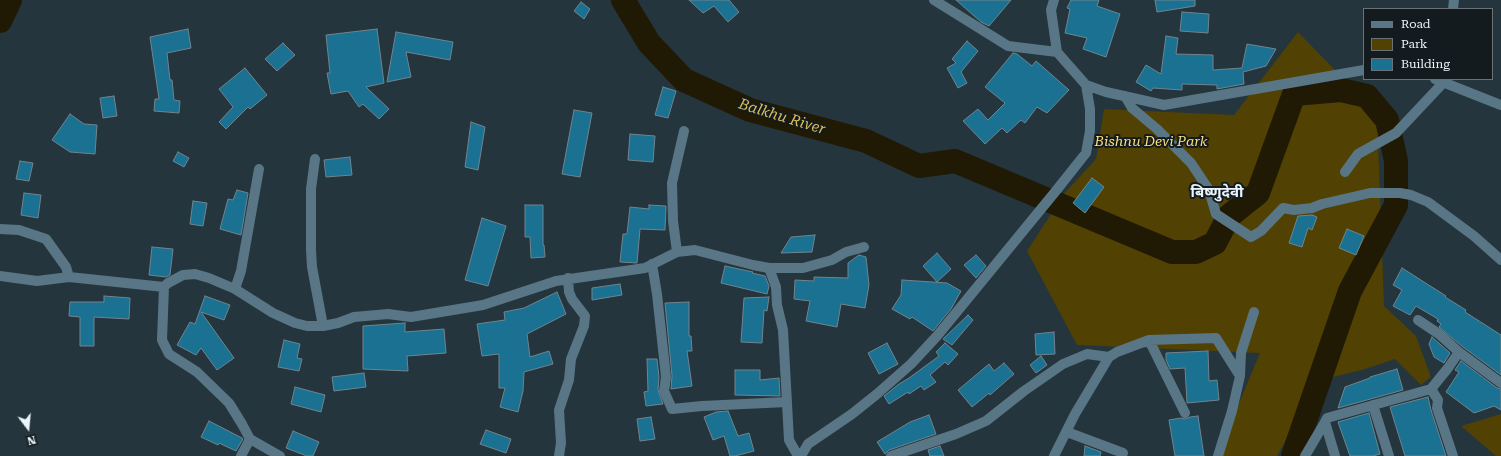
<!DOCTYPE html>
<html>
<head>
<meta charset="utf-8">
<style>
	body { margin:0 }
	#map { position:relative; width:1501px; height:456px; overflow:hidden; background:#24353d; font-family:"Roboto Serif",serif }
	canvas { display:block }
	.legend { position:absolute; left:1363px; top:8px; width:130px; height:72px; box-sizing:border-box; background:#141b1f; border:1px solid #6a7277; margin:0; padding:5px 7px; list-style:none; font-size:12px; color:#eaf4fa }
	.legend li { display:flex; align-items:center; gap:8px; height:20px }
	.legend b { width:20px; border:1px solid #6a7277 }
	.north { position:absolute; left:8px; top:408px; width:40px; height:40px; -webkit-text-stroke:3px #141b1f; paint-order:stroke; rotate:164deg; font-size:11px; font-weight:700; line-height:16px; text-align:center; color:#eaf4fa }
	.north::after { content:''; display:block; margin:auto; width:14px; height:18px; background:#eaf4fa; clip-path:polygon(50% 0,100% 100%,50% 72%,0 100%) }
</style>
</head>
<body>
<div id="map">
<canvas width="1501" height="456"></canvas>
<ul class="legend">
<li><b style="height:5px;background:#587685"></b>Road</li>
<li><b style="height:11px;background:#514103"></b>Park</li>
<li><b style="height:11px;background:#1a7192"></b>Building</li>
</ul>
<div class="north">N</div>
</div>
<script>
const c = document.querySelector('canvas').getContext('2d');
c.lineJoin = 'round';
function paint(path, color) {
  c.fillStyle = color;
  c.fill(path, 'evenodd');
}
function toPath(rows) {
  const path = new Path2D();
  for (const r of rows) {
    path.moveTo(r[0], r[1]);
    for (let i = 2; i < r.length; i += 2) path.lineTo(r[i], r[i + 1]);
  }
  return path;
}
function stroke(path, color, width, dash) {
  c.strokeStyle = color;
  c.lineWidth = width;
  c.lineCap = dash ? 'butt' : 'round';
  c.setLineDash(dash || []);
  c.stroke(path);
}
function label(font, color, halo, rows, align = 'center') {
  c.font = font + ' "Roboto Serif","Noto Sans Devanagari",serif';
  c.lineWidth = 4;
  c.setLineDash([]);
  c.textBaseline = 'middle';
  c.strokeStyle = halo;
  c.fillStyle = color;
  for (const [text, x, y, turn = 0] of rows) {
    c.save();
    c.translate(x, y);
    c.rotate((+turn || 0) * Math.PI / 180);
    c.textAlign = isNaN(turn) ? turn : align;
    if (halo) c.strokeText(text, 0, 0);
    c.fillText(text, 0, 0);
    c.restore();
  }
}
paint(toPath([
	[1298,32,1377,113,1384,306,1416,336,1431,377,1421,385,1395,359,1362,370,1320,380,1277,456,1217,456,1260,353,1077,345,1027,251,1053,211,1060,198,1096,159,1104,109,1234,115],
	[1501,414,1501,456,1496,456,1461,426]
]), '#514103');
stroke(toPath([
	[623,0,649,43,684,80,750,110,866,141,919,166,955,161,1172,252,1196,252,1215,243,1229,216,1258,193,1294,94,1341,90,1367,96,1387,120,1396,161,1396,205,1350,291,1293,456],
	[0,21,10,0]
]), '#201904', 24);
const building = toPath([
	[689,0,729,0,739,12,728,22,714,6,703,13,689,0],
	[956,0,1011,0,989,26,981,22,956,0],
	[1071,0,1099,0,1097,6,1120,14,1106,57,1083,49,1087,38,1065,33,1070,9,1067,8,1071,0],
	[1155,0,1195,0,1195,6,1157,12,1155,0],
	[581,2,590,9,584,19,574,11,581,2],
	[1182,12,1209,14,1208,33,1180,31,1182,12],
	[188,29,191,48,167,53,170,80,172,80,174,100,180,101,179,113,154,111,155,99,159,99,150,37,188,29],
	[377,29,384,83,366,87,389,109,379,119,363,104,359,107,348,91,331,94,327,73,330,73,326,35,377,29],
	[396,32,453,42,450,60,406,52,411,77,387,82,396,32],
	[1166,36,1178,38,1176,54,1213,55,1213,70,1242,68,1247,44,1276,49,1266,66,1243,72,1244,84,1217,89,1217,85,1182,84,1182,90,1153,88,1151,91,1136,82,1146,65,1161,74,1166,36],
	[967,41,978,51,961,72,967,83,958,88,947,68,956,63,952,59,967,41],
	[283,43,295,55,277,71,265,59,283,43],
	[1013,53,1017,54,1032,66,1036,61,1069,90,1047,113,1037,107,1025,123,1021,120,1007,133,1002,128,985,144,963,121,978,109,988,120,1005,103,985,87,1013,53],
	[245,68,267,95,250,109,248,107,226,129,219,122,233,107,219,89,245,68],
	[663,87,676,91,668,118,655,115,663,87],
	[114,96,117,116,103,118,100,98,114,96],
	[574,110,592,113,580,177,562,174,574,110],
	[70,114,84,124,97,125,95,154,70,152,52,140,70,114],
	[471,122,485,127,478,170,465,167,471,122],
	[630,134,655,136,653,162,628,160,630,134],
	[178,152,189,158,184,167,173,161,178,152],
	[350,157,352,175,326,177,324,160,350,157],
	[20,161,33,163,29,181,16,179,20,161],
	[1092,178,1104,187,1085,213,1073,203,1092,178],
	[237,190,248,193,241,235,220,229,228,199,233,200,237,190],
	[24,193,41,195,38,218,21,215,24,193],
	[193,201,207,203,203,226,190,224,193,201],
	[525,205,543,205,543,245,544,245,545,257,531,258,530,237,525,237,525,205],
	[649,205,666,206,665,230,640,229,637,263,620,262,623,234,627,234,630,207,649,209,649,205],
	[1312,215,1317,217,1312,230,1308,228,1302,247,1289,243,1298,216,1312,215],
	[482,218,506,226,488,286,465,280,482,218],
	[1347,229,1364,236,1356,255,1339,248,1347,229],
	[815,235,812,252,781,253,791,237,815,235],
	[152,247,173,249,170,275,166,277,149,275,152,247],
	[937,253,951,269,937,282,923,266,937,253],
	[859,255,866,257,869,285,865,308,841,304,837,327,806,321,810,301,794,299,795,280,814,281,814,277,848,278,848,263,859,255],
	[976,255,986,266,976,278,964,265,976,255],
	[725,266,753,272,752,273,765,276,769,286,767,294,721,283,725,266],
	[1402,268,1446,296,1445,297,1466,310,1465,312,1501,335,1501,375,1463,347,1439,327,1441,324,1437,321,1438,319,1416,306,1410,315,1393,306,1402,290,1393,285,1402,268],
	[902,280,947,283,961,291,951,309,933,331,912,317,910,319,892,309,901,295,902,280],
	[620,284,622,295,592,300,592,288,620,284],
	[557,292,566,314,527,334,530,357,549,351,553,364,524,372,523,391,518,412,500,407,505,388,499,388,499,354,482,356,477,324,505,320,504,312,524,308,557,292],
	[104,296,130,298,129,319,94,317,94,346,80,346,80,317,69,316,70,302,104,302,104,296],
	[205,296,230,305,224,320,201,312,234,358,217,370,201,348,196,355,177,345,190,322,195,324,205,296],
	[769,297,767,311,764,310,762,343,741,342,744,298,769,297],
	[689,302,689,336,691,336,692,351,687,351,692,386,671,389,672,376,665,303,689,302],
	[968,315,973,320,952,345,943,339,968,315],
	[405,323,405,332,444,329,446,353,407,356,408,371,363,369,363,326,405,323],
	[1054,332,1055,354,1036,355,1035,334,1054,332],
	[1432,337,1450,353,1444,363,1434,357,1429,344,1432,337],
	[284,340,300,344,297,358,302,359,299,371,278,367,284,340],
	[887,343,898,364,879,374,868,353,887,343],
	[945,343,958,354,948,365,945,362,930,375,936,382,924,390,921,386,909,394,908,392,889,404,884,396,899,384,909,378,939,356,936,352,945,343],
	[1208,351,1209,381,1217,380,1219,400,1187,403,1185,368,1170,369,1166,360,1166,353,1208,351],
	[1041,356,1047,365,1036,373,1030,365,1041,356],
	[647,359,657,359,659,377,658,390,663,404,646,406,644,392,648,391,647,359],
	[1461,361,1497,388,1501,389,1501,410,1494,406,1474,413,1446,392,1459,372,1455,370,1461,361],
	[1004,363,1014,374,990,395,989,393,972,407,958,390,989,364,994,371,1004,363],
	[1397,369,1403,390,1338,408,1345,387,1370,378,1370,377,1397,369],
	[735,370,760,370,760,380,779,378,780,396,735,395,735,370],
	[364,373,366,387,334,391,332,377,364,373],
	[295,387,325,395,321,412,291,404,295,387],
	[1428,397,1431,410,1446,456,1405,456,1390,407,1428,397],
	[728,411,738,436,749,433,754,451,735,456,730,456,724,436,713,440,704,417,716,412,728,411],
	[1369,413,1380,454,1373,456,1350,456,1338,422,1369,413],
	[929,415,936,434,889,450,885,454,877,442,910,422,929,415],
	[1198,416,1204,456,1175,456,1169,420,1181,418,1185,419,1190,417,1198,416],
	[651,417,655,439,640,441,637,419,651,417],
	[209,421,242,438,243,439,236,451,219,443,218,445,201,437,209,421],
	[486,430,511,439,506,453,480,444,486,430],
	[293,431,319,442,313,456,307,456,286,448,293,431],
	[940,446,944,456,930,456,928,450,940,446],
	[1085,446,1101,452,1100,456,1084,456,1085,446]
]);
paint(building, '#1a7192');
stroke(building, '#71848e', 1);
stroke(toPath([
	[934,0,1008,46,1057,52],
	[1054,0,1051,10,1057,52,1086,85,1106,92,1164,105,1364,70],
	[1453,9,1454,0],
	[1435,79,1501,105],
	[1125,96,1132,108,1157,129,1191,163,1209,190,1216,214,1251,237,1261,231,1283,208,1294,210,1312,208,1322,204,1370,193,1400,193,1411,195,1428,202,1474,236,1501,260],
	[315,159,311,189,311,250,312,267,323,326],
	[1345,172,1358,154,1396,133,1443,83,1444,79],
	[0,229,19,230,46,239,66,267,69,277],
	[677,252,673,221,672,183,684,131],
	[652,264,657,294,666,377,664,391,672,409,702,406,787,402],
	[769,268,803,268,832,260,846,252,864,247],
	[0,276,37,281,69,277,164,287,168,283,183,275,195,274,209,278,235,289,273,313,295,323,307,326,323,326,338,323,354,317,388,314,411,317,483,305,556,281,645,268,677,252,695,250,753,265,769,268,776,287,777,305,783,330,789,440,798,456],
	[164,287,162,340,169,354,197,372,229,403,242,424,250,439,280,456],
	[235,289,241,271,259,169],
	[1418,320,1439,334,1459,352,1501,383],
	[1149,340,1185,413],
	[1431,389,1448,368,1459,352],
	[1373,405,1389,456],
	[1067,432,1123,453],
	[241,456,250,439],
	[559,456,561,443,559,410,569,380,571,359,584,326,585,316,572,299,569,292,568,278],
	[801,456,808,444,852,414,877,394,911,364,937,336,1055,192,1086,153,1090,131,1090,109,1086,85],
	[891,456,956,434,986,421,1024,391,1063,364,1087,354,1109,357],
	[1054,456,1075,414,1109,357,1117,352,1149,340,1216,338,1240,376],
	[1218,456,1232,411,1240,376,1241,353,1254,312],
	[1305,456,1325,422],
	[1335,456,1325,422,1327,418,1431,389,1438,400,1437,408,1453,456]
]), '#587685', 10);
label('italic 14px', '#fcdf7c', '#141b1f', [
	["Bishnu Devi Park",1151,142]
]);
label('italic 15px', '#dbbe5a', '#141b1f', [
	["Balkhu River",782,117,17]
]);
label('bold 15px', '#eaf4fa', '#141b1f', [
	["बिष्णुदेवी",1217,193]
]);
</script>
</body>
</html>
